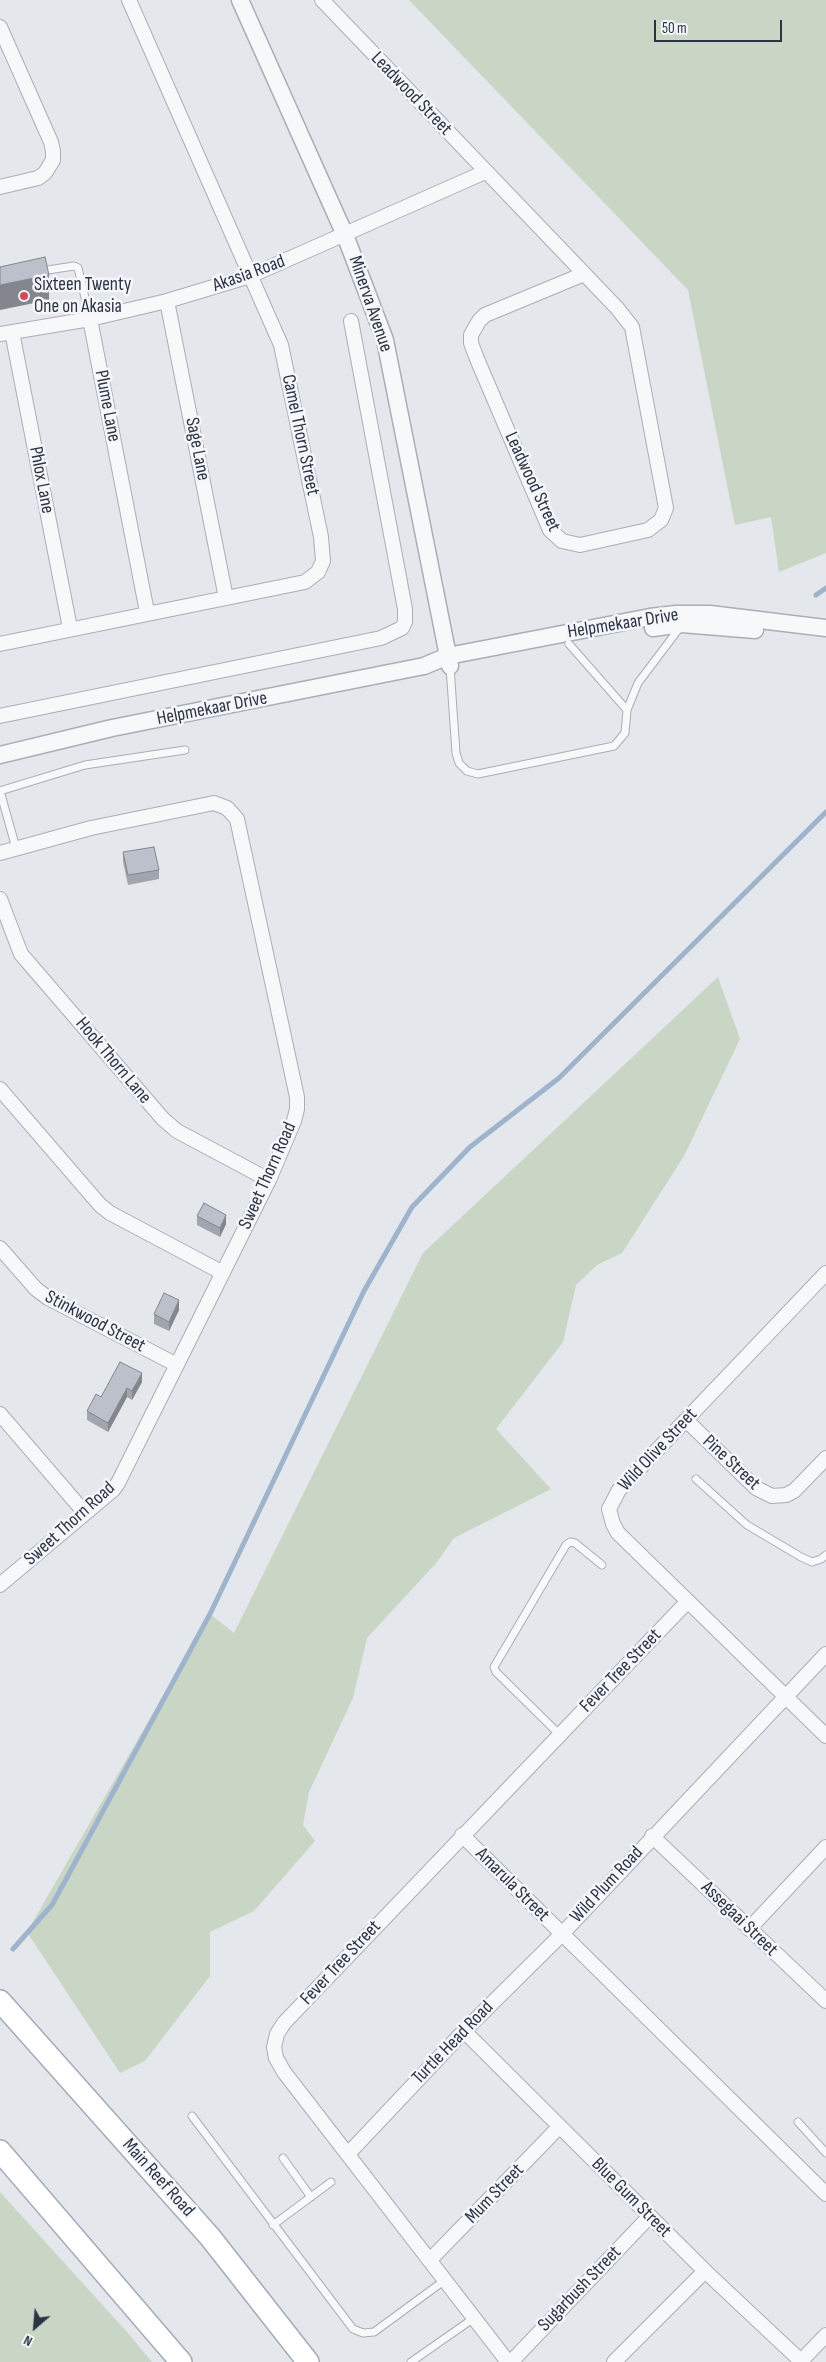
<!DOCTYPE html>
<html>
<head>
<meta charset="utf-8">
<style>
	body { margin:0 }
	#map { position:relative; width:826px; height:2362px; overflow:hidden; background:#e4e7ec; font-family:"Sofia Sans Condensed",sans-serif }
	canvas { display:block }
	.north { position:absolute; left:10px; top:2302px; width:50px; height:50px; -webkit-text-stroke:4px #f4f6f9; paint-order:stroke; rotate:207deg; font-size:14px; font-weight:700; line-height:20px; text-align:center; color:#2b3445 }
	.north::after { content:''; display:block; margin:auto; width:18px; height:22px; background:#2b3445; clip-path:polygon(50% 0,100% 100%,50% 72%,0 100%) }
	.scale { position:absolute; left:654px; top:20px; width:128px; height:22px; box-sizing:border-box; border:2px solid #2b3445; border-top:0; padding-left:6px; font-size:15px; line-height:18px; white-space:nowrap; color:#2b3445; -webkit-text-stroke:4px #f4f6f9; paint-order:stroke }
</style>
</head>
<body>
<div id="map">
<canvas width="826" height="2362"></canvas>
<div class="north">N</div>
<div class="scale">50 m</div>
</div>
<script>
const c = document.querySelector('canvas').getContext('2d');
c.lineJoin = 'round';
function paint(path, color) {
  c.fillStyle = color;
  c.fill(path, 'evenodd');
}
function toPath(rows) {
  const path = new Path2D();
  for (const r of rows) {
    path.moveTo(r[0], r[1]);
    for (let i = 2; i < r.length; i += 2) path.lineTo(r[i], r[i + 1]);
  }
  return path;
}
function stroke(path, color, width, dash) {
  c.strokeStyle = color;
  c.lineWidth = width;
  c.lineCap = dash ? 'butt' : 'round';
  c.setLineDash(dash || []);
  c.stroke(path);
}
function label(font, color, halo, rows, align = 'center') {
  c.font = font + ' "Sofia Sans Condensed",sans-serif';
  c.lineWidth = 5;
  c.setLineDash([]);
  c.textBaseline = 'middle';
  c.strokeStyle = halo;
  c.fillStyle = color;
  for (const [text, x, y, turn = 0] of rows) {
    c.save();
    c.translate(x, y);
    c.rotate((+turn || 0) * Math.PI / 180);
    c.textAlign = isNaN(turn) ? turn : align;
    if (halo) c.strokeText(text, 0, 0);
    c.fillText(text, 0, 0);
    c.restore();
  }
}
paint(toPath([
	[409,0,826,0,826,553,779,572,771,517,735,525,688,290],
	[718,977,740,1039,684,1156,622,1253,597,1265,576,1285,563,1342,496,1429,551,1489,454,1538,437,1562,367,1638,353,1698,309,1792,303,1825,315,1841,254,1911,210,1932,210,1976,145,2061,120,2073,27,1932,210,1614,234,1633,423,1253],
	[0,2192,126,2331,152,2362,0,2362]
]), '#c9d6c5');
stroke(toPath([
	[816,595,826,588],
	[13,1949,52,1905,210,1614,364,1291,412,1207,470,1147,559,1078,826,812]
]), '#9fb4cc', 5);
const service = toPath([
	[41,271,74,266,78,268,90,319],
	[569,644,627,710],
	[450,667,456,753,459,763,467,771,478,774,614,746,625,733,627,710,638,683,681,626],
	[0,791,85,765,185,750],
	[0,791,16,848],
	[696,1479,747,1525,801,1557,812,1562,821,1559,826,1555],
	[559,1734,496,1672,494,1667,566,1545,570,1542,575,1543,602,1565],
	[192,2116,353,2329,363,2333,374,2332,445,2280],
	[798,2122,826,2153],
	[283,2158,311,2197],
	[273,2225,331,2182],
	[411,2362,474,2318]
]);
const minor = toPath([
	[322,0,617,308,632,327,666,508,661,520,648,530,580,545,562,541,550,530,477,359,471,343,471,335,479,321,485,315,584,274],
	[0,27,51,142,53,151,53,160,45,173,38,178,0,187],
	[167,301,226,598],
	[90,319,147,612],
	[12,332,70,628],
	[0,334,90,319,167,301,250,276,485,172],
	[0,644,305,582,318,572,323,561,321,537,281,345,129,0],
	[0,716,381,638,402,628,405,622,405,609,351,321],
	[0,853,91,828,214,803,227,808,237,819,297,1097,297,1109,294,1121,269,1180,118,1483,113,1490,0,1585],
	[0,899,21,954,163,1119,177,1131,269,1180],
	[0,1089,100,1205,110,1213,223,1273],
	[0,1248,36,1289,48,1298,177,1365],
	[826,1273,619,1490,609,1509,613,1524,618,1533,826,1736],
	[0,1414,85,1513],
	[686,1420,756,1488,772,1496,786,1495,794,1491,826,1458],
	[462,1835,826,2194],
	[652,1836,826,2001],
	[749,1929,826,1847],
	[464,2031,705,2271,802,2362],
	[348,2154,464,2031,561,1935,826,1654],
	[430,2260,559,2127],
	[508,2362,284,2072,276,2058,274,2047,277,2034,284,2023,688,1601],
	[511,2362,649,2217],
	[614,2362,705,2271],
	[800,2362,826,2335]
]);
const tertiary = toPath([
	[240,0,345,235,385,340,450,666],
	[653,628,682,624,755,630],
	[0,755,112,728,424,666,448,656,650,617,676,614,710,614,826,628]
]);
const primary = toPath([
	[0,2001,210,2237,308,2362],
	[0,2151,181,2362]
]);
stroke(service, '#a9aeb7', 9);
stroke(minor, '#a9aeb7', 16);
stroke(tertiary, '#a9aeb7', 19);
stroke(primary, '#a3abb8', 24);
stroke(service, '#f7f8fa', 7);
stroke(minor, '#f7f8fa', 14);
stroke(tertiary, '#f7f8fa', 16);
stroke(primary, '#fff', 21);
paint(toPath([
	[123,852,159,870,159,879,128,885,123,862],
	[197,1216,226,1224,220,1237,197,1225],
	[179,1310,169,1331,154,1324,154,1314],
	[142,1382,132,1400,127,1397,108,1432,87,1420,87,1411,101,1397]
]), '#a1a5ae');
paint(toPath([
	[49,275,49,300,0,310,0,285],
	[226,1215,226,1224,220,1237,220,1228],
	[179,1300,179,1310,169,1331,169,1322],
	[142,1373,142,1382,132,1400,132,1391],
	[127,1388,127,1397,108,1432,108,1423]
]), '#83868d');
const building = toPath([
	[45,257,49,275,0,285,0,267,45,257],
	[154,847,159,870,128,875,123,852,154,847],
	[204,1203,226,1215,220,1228,197,1216,204,1203],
	[164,1293,179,1300,169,1322,154,1314,164,1293],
	[120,1362,142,1373,132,1391,127,1388,108,1423,87,1411,96,1394,101,1397,120,1362]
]);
paint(building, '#bbc0ca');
stroke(building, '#83868d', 1);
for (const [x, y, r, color] of [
	[24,296,5,"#d1495b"]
]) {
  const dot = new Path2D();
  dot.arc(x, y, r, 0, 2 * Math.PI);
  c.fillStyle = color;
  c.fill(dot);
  stroke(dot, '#f4f6f9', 2);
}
label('19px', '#2b3445', '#f4f6f9', [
	["Leadwood Street",411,94,46],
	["Akasia Road",249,274,-20],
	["Minerva Avenue",370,304,71],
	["Plume Lane",107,406,79],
	["Camel Thorn Street",300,435,78],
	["Sage Lane",197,449,79],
	["Phlox Lane",41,480,79],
	["Leadwood Street",532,482,65],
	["Helpmekaar Drive",623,624,-9],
	["Helpmekaar Drive",212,709,-11],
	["Hook Thorn Lane",113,1061,50],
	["Sweet Thorn Road",268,1176,-66],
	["Stinkwood Street",95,1322,28],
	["Wild Olive Street",658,1450,-47],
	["Pine Street",731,1463,43],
	["Sweet Thorn Road",70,1524,-42],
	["Fever Tree Street",621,1671,-46],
	["Amarula Street",512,1885,45],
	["Wild Plum Road",607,1885,-47],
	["Assegaai Street",739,1919,44],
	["Fever Tree Street",341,1963,-47],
	["Turtle Head Road",453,2043,-46],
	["Main Reef Road",158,2178,48],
	["Mum Street",495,2194,-46],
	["Blue Gum Street",631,2198,45],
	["Sugarbush Street",580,2289,-46]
]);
label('19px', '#2b3445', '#f4f6f9', [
	["Sixteen Twenty",34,285],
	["One on Akasia",34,307]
], 'left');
</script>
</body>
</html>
